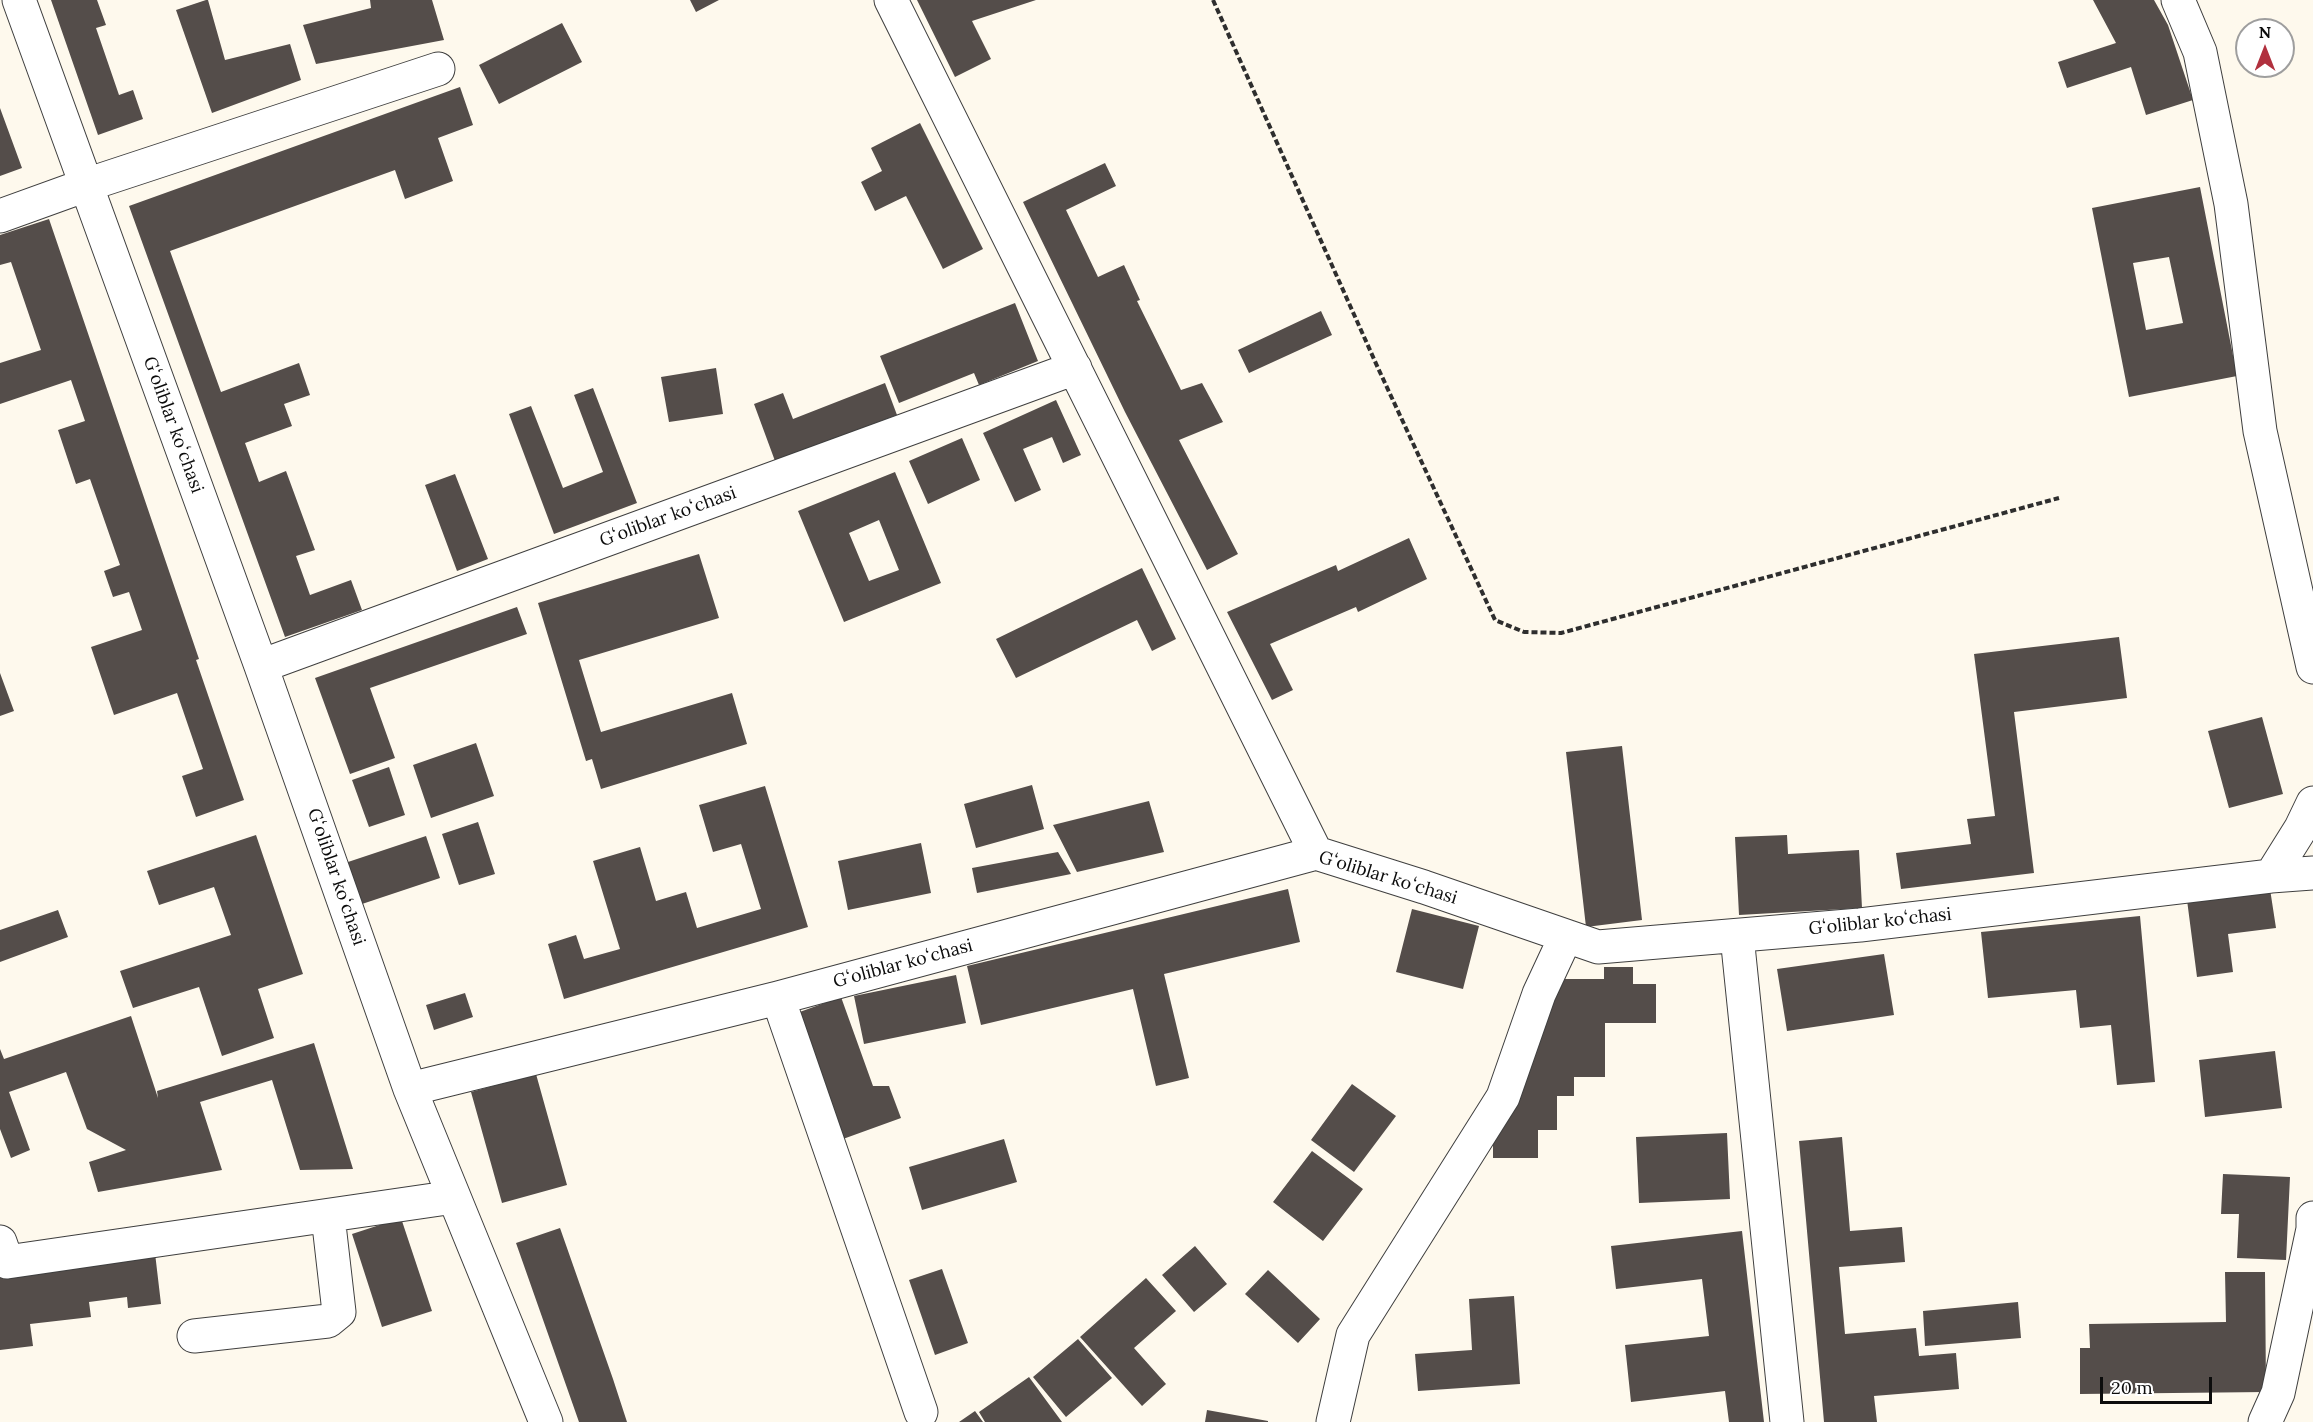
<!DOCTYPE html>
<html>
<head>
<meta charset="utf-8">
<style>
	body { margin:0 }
	#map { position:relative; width:2313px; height:1422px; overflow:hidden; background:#fef9ed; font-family:Lora,serif }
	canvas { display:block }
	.north { position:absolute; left:2235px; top:18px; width:60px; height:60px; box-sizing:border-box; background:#fff; border:2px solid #9e9e9e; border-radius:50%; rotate:0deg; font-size:16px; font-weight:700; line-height:24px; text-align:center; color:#0c0c0c }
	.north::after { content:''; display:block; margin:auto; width:21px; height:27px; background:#b1303e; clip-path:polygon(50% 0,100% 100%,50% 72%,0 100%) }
	.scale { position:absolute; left:2100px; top:1377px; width:112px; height:27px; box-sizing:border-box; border:3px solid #0c0c0c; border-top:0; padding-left:8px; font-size:18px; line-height:21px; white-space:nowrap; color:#0c0c0c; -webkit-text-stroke:4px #fff; paint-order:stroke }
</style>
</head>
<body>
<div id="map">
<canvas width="2313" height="1422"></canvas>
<div class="north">N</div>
<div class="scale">20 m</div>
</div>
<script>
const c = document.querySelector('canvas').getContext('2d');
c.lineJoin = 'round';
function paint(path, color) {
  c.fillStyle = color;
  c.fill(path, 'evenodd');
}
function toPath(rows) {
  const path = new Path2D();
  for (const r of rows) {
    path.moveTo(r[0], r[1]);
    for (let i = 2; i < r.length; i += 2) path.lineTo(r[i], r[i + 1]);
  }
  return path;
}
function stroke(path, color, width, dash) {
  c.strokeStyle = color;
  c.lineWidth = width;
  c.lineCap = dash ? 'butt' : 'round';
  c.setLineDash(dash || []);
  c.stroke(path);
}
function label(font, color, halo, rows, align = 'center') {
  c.font = font + ' Lora,serif';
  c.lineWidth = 6;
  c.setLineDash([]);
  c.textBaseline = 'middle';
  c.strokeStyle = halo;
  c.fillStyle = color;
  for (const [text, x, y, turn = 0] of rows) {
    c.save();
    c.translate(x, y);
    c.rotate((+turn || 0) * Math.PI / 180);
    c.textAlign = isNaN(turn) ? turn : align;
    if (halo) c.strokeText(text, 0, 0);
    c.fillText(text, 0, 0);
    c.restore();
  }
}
paint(toPath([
	[51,0,97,0,106,25,96,28,119,95,133,90,143,119,98,135],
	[206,0,208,0,225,60,290,44,301,80,212,113,176,10],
	[370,0,432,0,444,40,316,64,303,25,371,8],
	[690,0,719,0,696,12],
	[917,0,1036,0,972,21,991,59,955,77],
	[2093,0,2154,0,2168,25,2193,100,2146,115,2131,67,2067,88,2058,62,2116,43],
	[562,23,582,62,499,104,479,65],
	[460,87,473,125,438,138,453,181,405,199,395,170,170,251,221,392,299,363,310,395,284,404,292,426,245,443,259,482,286,471,315,550,296,556,310,595,351,580,362,610,285,637,129,206],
	[0,108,22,168,0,176],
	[920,123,983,249,943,269,906,196,875,211,861,182,882,171,871,148],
	[1105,163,1116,186,1066,210,1098,277,1124,265,1140,300,1137,301,1181,390,1202,383,1223,422,1179,440,1238,554,1207,570,1125,412,1023,202],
	[2200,187,2237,376,2129,397,2092,208],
	[2169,257,2183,323,2146,330,2133,263],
	[49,219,199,659,196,660,244,800,196,817,182,776,203,769,177,693,114,715,91,647,142,630,129,592,113,597,104,571,120,565,90,479,76,484,58,430,85,421,71,380,0,404,0,363,41,350,11,262,0,265,0,235],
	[1015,303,1038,361,979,385,974,373,899,403,880,356],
	[1321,311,1332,335,1249,373,1238,350],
	[716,368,723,414,669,422,661,377],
	[885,383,897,415,775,461,754,404,783,393,793,419],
	[593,388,637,503,554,534,509,414,531,406,563,488,603,472,574,395],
	[1056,400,1081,455,1063,463,1052,437,1023,449,1041,490,1015,502,983,433],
	[962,438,980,480,928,504,909,461],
	[895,472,941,583,844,622,798,511],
	[879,520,899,570,869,581,849,533],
	[455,474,488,559,457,571,425,485],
	[1409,538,1427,579,1358,612,1356,607,1270,644,1293,690,1272,700,1227,612,1336,565,1338,571],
	[699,554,719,618,579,660,601,732,732,693,747,744,601,789,592,759,586,761,538,603],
	[1142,568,1176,639,1152,651,1137,620,1016,678,996,639],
	[517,607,527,634,370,688,395,758,350,774,315,678],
	[2119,637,2127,698,2014,712,2034,873,1901,889,1896,853,1971,844,1967,819,1995,816,1974,654],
	[0,673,14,711,0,716],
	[2262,717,2283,794,2229,808,2208,731],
	[476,743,494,796,431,818,413,765],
	[1622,746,1642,920,1586,927,1566,752],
	[389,767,405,815,369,827,352,780],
	[1032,785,1044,829,976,848,964,804],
	[765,786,808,927,564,999,548,944,576,935,584,959,620,949,593,861,640,847,656,901,686,892,697,928,761,909,741,844,713,852,699,805],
	[1149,801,1164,852,1077,872,1053,825],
	[478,822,495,874,459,885,442,834],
	[256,835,303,974,258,989,274,1038,222,1056,199,987,133,1008,120,971,231,935,214,887,159,905,147,871],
	[1787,835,1788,854,1859,850,1862,908,1739,915,1735,837],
	[426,836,440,878,359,905,345,863],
	[921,843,931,893,848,910,838,861],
	[1058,852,1071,874,977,893,972,868],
	[1288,889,1300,942,1164,974,1189,1078,1156,1086,1133,989,981,1025,967,966],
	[2270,889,2276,928,2228,934,2233,972,2197,977,2187,900],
	[1412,909,1479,926,1463,989,1396,972],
	[58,910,68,937,0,962,0,930],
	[2140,916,2155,1082,2117,1085,2111,1025,2080,1028,2076,990,1988,998,1981,932],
	[1884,954,1894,1015,1787,1031,1777,969],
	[1604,967,1633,967,1633,984,1656,984,1656,1023,1605,1023,1605,1077,1574,1077,1574,1096,1557,1096,1557,1130,1538,1130,1538,1158,1493,1158,1493,1129,1558,979,1604,979],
	[956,975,966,1023,864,1044,854,996],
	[465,993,473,1017,434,1030,426,1005],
	[841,997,873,1086,889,1086,901,1118,843,1139,797,1013],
	[131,1016,158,1098,157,1091,314,1043,353,1169,300,1170,272,1080,200,1102,222,1170,98,1192,89,1162,126,1150,87,1129,66,1072,9,1092,30,1150,11,1158,0,1129,0,1049,4,1059],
	[2275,1051,2282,1108,2205,1117,2199,1060],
	[536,1074,567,1185,502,1203,471,1092],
	[1352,1084,1396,1116,1354,1172,1311,1140],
	[1727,1133,1730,1199,1639,1203,1636,1137],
	[1842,1137,1850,1231,1902,1227,1905,1262,1839,1267,1845,1334,1916,1328,1919,1356,1956,1353,1959,1389,1874,1396,1877,1422,1824,1422,1799,1141],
	[1004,1139,1017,1182,922,1210,909,1167],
	[1312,1151,1363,1189,1323,1241,1273,1202],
	[2223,1174,2290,1177,2286,1260,2237,1258,2239,1214,2221,1214],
	[401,1218,432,1311,382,1327,352,1234],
	[560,1228,613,1379,627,1422,579,1422,516,1243],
	[1742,1231,1764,1422,1729,1422,1725,1391,1631,1402,1625,1345,1709,1336,1702,1279,1616,1289,1611,1246],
	[1195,1246,1227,1284,1194,1312,1162,1275],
	[155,1253,161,1304,128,1308,127,1297,89,1302,91,1317,30,1324,33,1346,0,1350,0,1272],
	[942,1269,968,1343,935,1355,909,1280],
	[1268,1270,1320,1319,1298,1343,1245,1294],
	[2225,1272,2265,1272,2266,1392,2080,1394,2080,1348,2090,1348,2089,1324,2226,1322],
	[1146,1278,1176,1311,1134,1348,1166,1384,1142,1406,1080,1337],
	[1514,1296,1520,1384,1418,1391,1415,1354,1472,1350,1469,1299],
	[2018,1302,2021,1338,1925,1346,1923,1311],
	[1078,1339,1112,1378,1066,1417,1033,1377],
	[1029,1377,1062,1422,985,1422,979,1412],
	[1207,1410,1268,1421,1268,1422,1205,1422],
	[975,1411,983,1422,959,1422]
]), '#544d4a');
const minor = toPath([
	[19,0,261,666,410,1089,546,1422],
	[891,0,1316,853],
	[2178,0,2200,52,2231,204,2260,431,2313,667],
	[0,216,86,185,438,69],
	[261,666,1075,368],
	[2271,876,2301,828,2313,803],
	[1737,936,1787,1422],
	[778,998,921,1412],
	[410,1089,778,998,1316,853,1424,887,1598,947,1860,925,2271,876,2313,873],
	[0,1242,7,1262,454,1197],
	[194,1336,328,1321,339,1312,328,1216],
	[1333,1422,1353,1335,1503,1097,1539,994,1566,936],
	[2265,1422,2278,1393,2313,1229,2313,1218]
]);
stroke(minor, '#3f3f3f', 35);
stroke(toPath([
	[1213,0,1378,368,1495,620,1524,632,1561,633,2059,498]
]), '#2e2e2e', 4, [6, 3]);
stroke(minor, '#fff', 33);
label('18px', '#0c0c0c', '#fff', [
	["Gʻoliblar koʻchasi",173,425,70],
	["Gʻoliblar koʻchasi",668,517,-20],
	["Gʻoliblar koʻchasi",336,877,71],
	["Gʻoliblar koʻchasi",1388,878,17],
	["Gʻoliblar koʻchasi",1880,922,-6],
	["Gʻoliblar koʻchasi",903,964,-15]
]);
</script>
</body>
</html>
